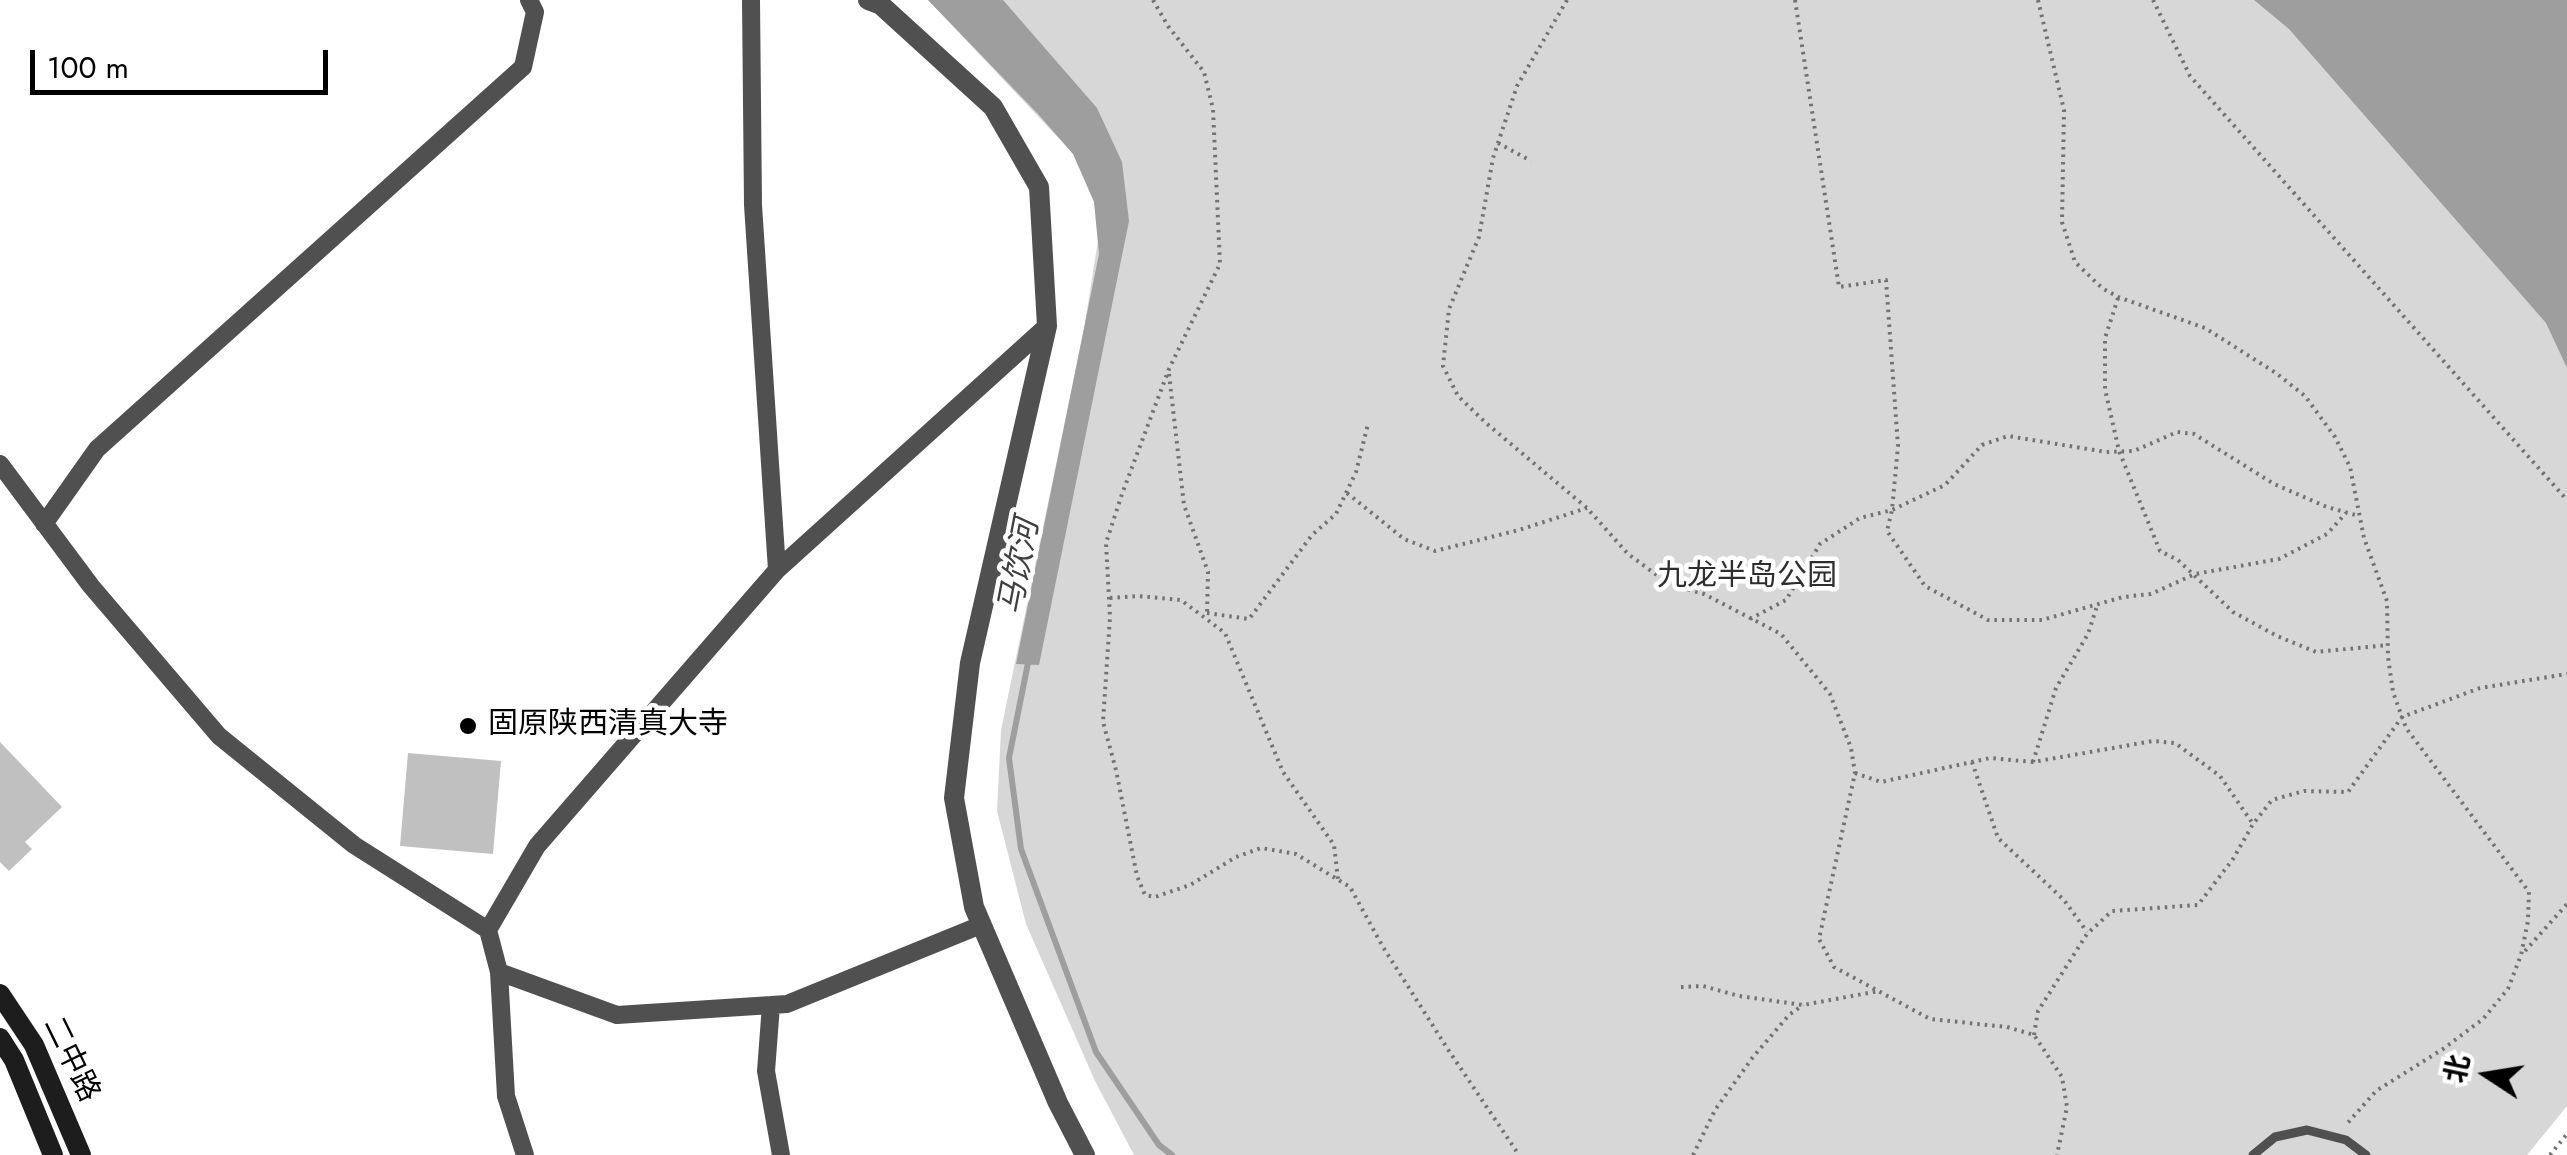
<!DOCTYPE html>
<html>
<head>
<meta charset="utf-8">
<style>
	body { margin:0 }
	#map { position:relative; width:2567px; height:1155px; overflow:hidden; background:#fff; font-family:Jost,"Noto Sans SC",sans-serif }
	canvas { display:block }
	.north { position:absolute; left:2437px; top:1025px; width:100px; height:100px; -webkit-text-stroke:8px #fff; paint-order:stroke; rotate:282deg; font-size:28px; font-weight:700; line-height:40px; text-align:center; color:#000 }
	.north::after { content:''; display:block; margin:auto; width:35px; height:45px; background:#000; clip-path:polygon(50% 0,100% 100%,50% 72%,0 100%) }
	.scale { position:absolute; left:30px; top:50px; width:298px; height:45px; box-sizing:border-box; border:5px solid #000; border-top:0; padding-left:12px; font-size:30px; line-height:35px; white-space:nowrap; color:#000; -webkit-text-stroke:8px #fff; paint-order:stroke }
</style>
</head>
<body>
<div id="map">
<canvas width="2567" height="1155"></canvas>
<div class="north">北</div>
<div class="scale">100 m</div>
</div>
<script>
const c = document.querySelector('canvas').getContext('2d');
c.lineJoin = 'round';
function paint(path, color) {
  c.fillStyle = color;
  c.fill(path, 'evenodd');
}
function toPath(rows) {
  const path = new Path2D();
  for (const r of rows) {
    path.moveTo(r[0], r[1]);
    for (let i = 2; i < r.length; i += 2) path.lineTo(r[i], r[i + 1]);
  }
  return path;
}
function stroke(path, color, width, dash) {
  c.strokeStyle = color;
  c.lineWidth = width;
  c.lineCap = dash ? 'butt' : 'round';
  c.setLineDash(dash || []);
  c.stroke(path);
}
function label(font, color, halo, rows, align = 'center') {
  c.font = font + ' Jost,"Noto Sans SC",sans-serif';
  c.lineWidth = 9;
  c.setLineDash([]);
  c.textBaseline = 'middle';
  c.strokeStyle = halo;
  c.fillStyle = color;
  for (const [text, x, y, turn = 0] of rows) {
    c.save();
    c.translate(x, y);
    c.rotate((+turn || 0) * Math.PI / 180);
    c.textAlign = isNaN(turn) ? turn : align;
    if (halo) c.strokeText(text, 0, 0);
    c.fillText(text, 0, 0);
    c.restore();
  }
}
paint(toPath([
	[928,0,2567,0,2567,1106,2527,1155,1134,1155,1095,1081,1026,924,997,811,1001,730,1084,329,1102,215,1082,163]
]), '#d7d7d7');
paint(toPath([
	[928,0,1003,0,1097,108,1122,162,1129,221,1039,665,1016,664,1099,254,1094,202,1073,154,1039,115],
	[2254,0,2567,0,2567,368,2546,323,2289,29]
]), '#9e9e9e');
stroke(toPath([
	[1029,658,1009,758,1021,849,1096,1052,1159,1145,1172,1155]
]), '#9e9e9e', 6);
paint(toPath([
	[0,742,62,807,25,842,32,849,9,871,0,862],
	[408,753,501,761,493,854,400,846]
]), '#c0c0c0');
stroke(toPath([
	[1153,0,1168,26,1204,72,1213,109,1220,264,1169,369,1122,494,1106,543,1110,617,1103,722,1116,770,1137,876,1145,895,1155,897,1190,885,1236,857,1261,848,1296,854,1350,887,1383,947,1447,1048,1519,1155],
	[1567,0,1517,86,1493,158,1479,237,1449,309,1443,366,1458,396,1486,423,1587,508,1628,554,1669,584,1704,594,1781,634,1830,694,1851,748,1855,773,1819,939,1834,967,1930,1019,2007,1027,2034,1035,2062,1077,2067,1107,2057,1155],
	[1795,0,1839,287,1886,280,1898,446,1892,510,1887,531,1925,586,1988,620,2042,620,2123,597,2151,594,2195,574,2279,559,2327,534,2346,513],
	[2038,0,2064,110,2062,222,2075,262,2102,288,2118,297,2205,328,2276,373,2305,396,2335,437,2350,467,2364,538,2387,601,2388,657,2393,692,2406,728,2529,892,2528,921,2521,955,2508,989,2483,1019,2443,1049,2376,1091,2345,1126],
	[2153,0,2190,76,2567,500],
	[1498,143,1531,161],
	[2118,298,2105,338,2105,389,2119,451,2160,551,2178,560,2233,612,2277,636,2316,652,2388,645],
	[1169,374,1184,505,1208,572,1207,614],
	[1347,493,1404,539,1435,551,1519,530,1587,508],
	[1110,598,1138,596,1181,600,1225,633,1283,772,1334,845,1338,879],
	[1207,613,1249,619,1312,535,1336,514,1356,472,1368,424],
	[1750,619,1786,600,1820,544,1860,518,1892,510,1945,485,1982,445,2008,436,2106,452,2134,451,2177,432,2194,434,2274,484,2327,507,2359,516],
	[1972,762,1998,838,2064,900,2087,932],
	[2033,762,2056,688,2088,634,2097,606],
	[1855,773,1881,782,1990,758,2033,762,2153,741,2175,743,2220,776,2253,824],
	[2525,951,2567,904],
	[1681,987,1703,986,1739,996,1803,1005,1879,991],
	[2034,1035,2038,1011,2087,934,2112,911,2198,905,2233,859,2253,824,2272,800,2304,791,2348,792,2402,717,2480,688,2567,674],
	[1693,1155,1715,1110,1753,1057,1789,1015,1803,1005],
	[2550,1155,2567,1134]
]), '#727272', 4, [2.5, 5]);
stroke(toPath([
	[2253,1155,2275,1137,2307,1130,2346,1140,2366,1155]
]), '#505050', 9);
stroke(toPath([
	[751,0,753,205,777,570],
	[0,464,91,586,219,736,354,845,488,930,499,972,506,1096,525,1155],
	[44,524,97,449,523,67,535,12,529,0],
	[488,930,537,846,777,570,1047,326],
	[499,972,617,1015,787,1004,981,925],
	[771,1005,766,1071,781,1155]
]), '#505050', 18);
stroke(toPath([
	[868,0,881,5,993,107,1039,187,1047,326,970,663,954,798,974,907,1058,1103,1085,1155]
]), '#505050', 20);
stroke(toPath([
	[0,994,34,1045,81,1155],
	[0,1038,14,1060,53,1155]
]), '#1d1d1d', 20);
for (const [x, y, r, color] of [
	[468,726,10,"#000"]
]) {
  const dot = new Path2D();
  dot.arc(x, y, r, 0, 2 * Math.PI);
  c.fillStyle = color;
  c.fill(dot);
  stroke(dot, '#fff', 4);
}
label('30px', '#2e2e2e', '#fff', [
	["九龙半岛公园",1747,578]
]);
label('30px', '#000', '#fff', [
	["固原陕西清真大寺",488,726]
], 'left');
label('30px', '#000', '#fff', [
	["二中路",70,1060,64]
]);
label('italic 32px', '#3f3f3f', '#fff', [
	["马饮河",1021,567,-79]
]);
</script>
</body>
</html>
